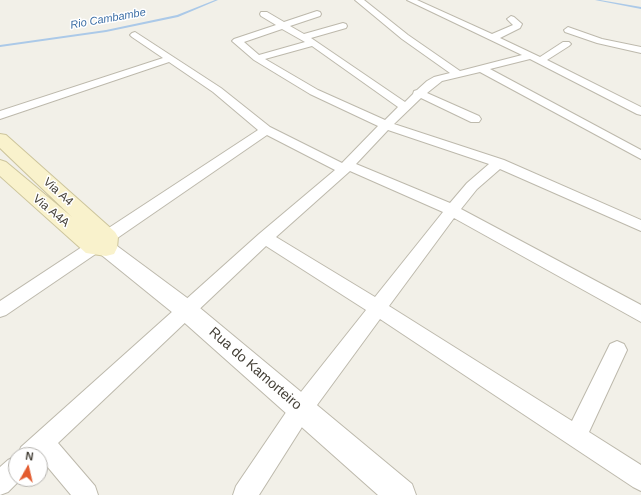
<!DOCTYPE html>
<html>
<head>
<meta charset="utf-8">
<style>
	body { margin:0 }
	#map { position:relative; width:641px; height:495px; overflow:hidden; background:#f2f0e8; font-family:Helvetica,sans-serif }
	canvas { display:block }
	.north { position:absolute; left:8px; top:447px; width:40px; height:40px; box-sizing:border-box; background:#fff; border:1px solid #b5b3af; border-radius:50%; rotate:8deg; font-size:11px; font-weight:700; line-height:16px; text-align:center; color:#454138 }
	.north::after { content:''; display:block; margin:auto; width:14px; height:18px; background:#e35c2f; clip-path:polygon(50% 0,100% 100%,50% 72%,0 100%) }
</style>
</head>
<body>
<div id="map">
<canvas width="641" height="495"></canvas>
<div class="north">N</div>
</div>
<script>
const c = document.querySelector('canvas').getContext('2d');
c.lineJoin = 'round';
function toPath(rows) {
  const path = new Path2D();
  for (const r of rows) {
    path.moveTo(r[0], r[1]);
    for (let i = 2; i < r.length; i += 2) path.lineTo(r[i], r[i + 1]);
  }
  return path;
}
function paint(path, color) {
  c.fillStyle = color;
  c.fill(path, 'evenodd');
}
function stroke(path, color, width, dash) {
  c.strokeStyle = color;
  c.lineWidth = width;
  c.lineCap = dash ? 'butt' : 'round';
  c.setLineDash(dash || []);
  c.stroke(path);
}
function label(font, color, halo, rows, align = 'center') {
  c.font = font + ' Helvetica,sans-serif';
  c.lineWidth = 3;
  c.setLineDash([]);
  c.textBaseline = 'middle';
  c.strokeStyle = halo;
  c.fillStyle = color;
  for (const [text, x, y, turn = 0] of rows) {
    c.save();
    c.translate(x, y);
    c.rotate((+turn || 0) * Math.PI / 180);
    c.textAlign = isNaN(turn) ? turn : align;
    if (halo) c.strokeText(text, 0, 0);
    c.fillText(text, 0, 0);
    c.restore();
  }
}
paint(toPath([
	[215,0,218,0,178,17,106,32,0,47,0,45,106,30,177,15,215,0],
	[595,0,600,0,641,7,641,9,595,0]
]), '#abc9e8');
const minor = toPath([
	[355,0,364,0,408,35,460,71,522,55,407,0,417,0,492,34,513,25,507,19,511,16,514,17,522,24,520,28,500,38,540,57,563,42,569,42,571,44,569,46,547,60,641,107,641,115,637,114,530,59,490,69,641,150,641,159,480,72,442,81,427,93,479,116,481,119,479,122,471,122,421,98,394,124,504,160,641,220,641,231,500,169,477,189,461,209,641,305,641,322,454,218,389,306,572,421,610,344,617,341,624,344,627,350,589,432,641,465,641,491,633,487,380,319,309,416,259,495,233,495,236,486,293,402,366,310,266,246,58,443,95,486,98,495,71,495,41,459,40,460,40,455,18,455,21,447,259,234,335,170,267,135,113,241,107,243,101,241,99,237,101,233,258,130,213,92,169,62,0,119,0,111,163,58,132,37,130,35,132,33,135,32,221,88,270,127,342,163,378,126,310,94,254,60,232,41,234,39,276,25,261,16,260,14,261,12,267,12,284,22,317,11,320,12,321,14,320,16,290,26,304,34,343,23,346,24,347,26,346,28,311,38,405,102,413,94,414,91,417,90,427,81,434,77,450,73,402,39,355,0],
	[282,29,305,42,259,55,244,42,282,29],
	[312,46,398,107,385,120,318,90,265,59,312,46],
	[388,130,489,164,467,183,450,203,356,164,388,130],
	[350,171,443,212,375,297,276,237,350,171],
	[568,27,602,39,641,47,641,53,597,43,565,32,564,30,568,27],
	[94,241,100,243,102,247,100,251,6,315,0,317,0,301,88,243,94,241],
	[16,456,16,479,21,479,8,492,0,495,0,467,8,460,16,456]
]);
const tertiary = toPath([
	[106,241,113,243,194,303,412,484,416,495,378,495,178,317,99,253,96,248,99,243,106,241]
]);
const secondary = toPath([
	[0,134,6,135,115,232,118,237,117,248,114,254,106,256,86,253,0,176,0,160,6,162,72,217,0,148,0,134]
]);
stroke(minor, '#bdb9ac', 2);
stroke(tertiary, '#bdb9ac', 2);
stroke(secondary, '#cdc59c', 2);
paint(minor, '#fff');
paint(tertiary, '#fff');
paint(secondary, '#f9f2cc');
label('italic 11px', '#3c6ea5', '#fff', [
	["Rio Cambambe",108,19,-10]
]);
label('12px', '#454138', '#fff', [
	["Via A4",58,192,42],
	["Via A4A",51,211,40]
]);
label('14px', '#454138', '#fff', [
	["Rua do Kamorteiro",255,369,41]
]);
</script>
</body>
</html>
